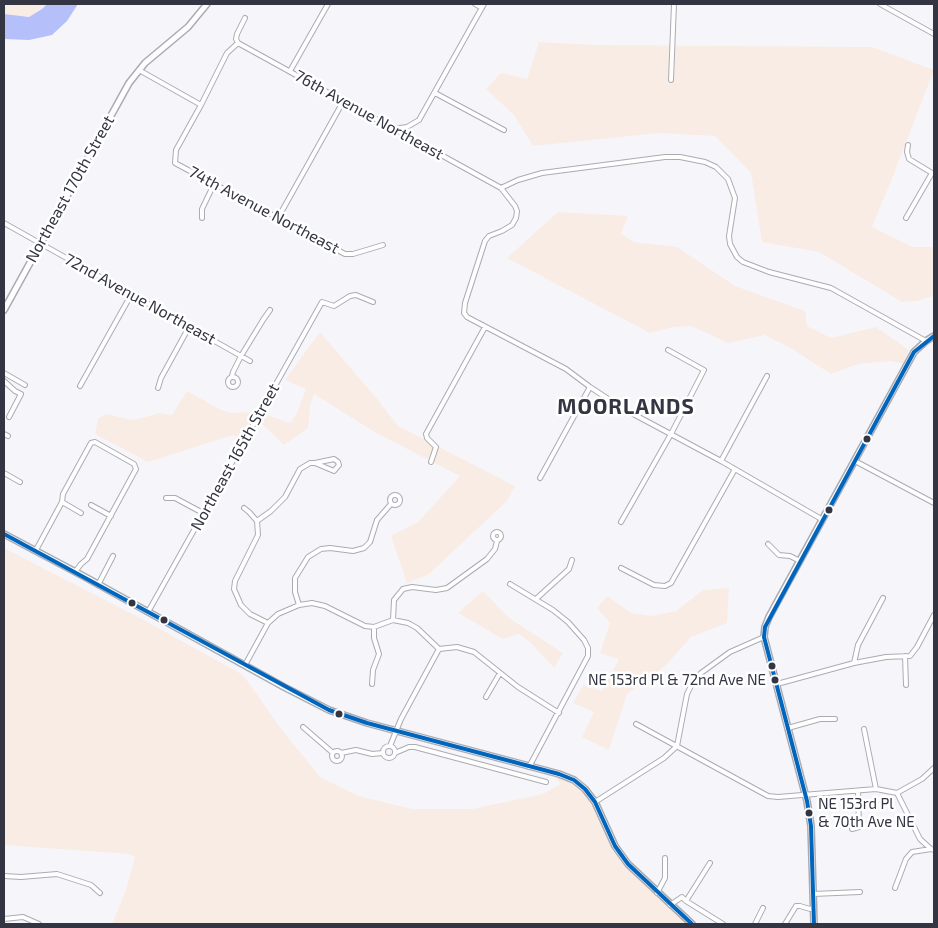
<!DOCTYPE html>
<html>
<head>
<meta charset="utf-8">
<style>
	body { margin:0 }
	#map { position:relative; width:938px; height:928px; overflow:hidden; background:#f6f6fa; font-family:"Exo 2",sans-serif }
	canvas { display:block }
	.frame { position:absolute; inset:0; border:5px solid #333542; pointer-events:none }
</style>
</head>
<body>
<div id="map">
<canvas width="938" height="928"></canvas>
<div class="frame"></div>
</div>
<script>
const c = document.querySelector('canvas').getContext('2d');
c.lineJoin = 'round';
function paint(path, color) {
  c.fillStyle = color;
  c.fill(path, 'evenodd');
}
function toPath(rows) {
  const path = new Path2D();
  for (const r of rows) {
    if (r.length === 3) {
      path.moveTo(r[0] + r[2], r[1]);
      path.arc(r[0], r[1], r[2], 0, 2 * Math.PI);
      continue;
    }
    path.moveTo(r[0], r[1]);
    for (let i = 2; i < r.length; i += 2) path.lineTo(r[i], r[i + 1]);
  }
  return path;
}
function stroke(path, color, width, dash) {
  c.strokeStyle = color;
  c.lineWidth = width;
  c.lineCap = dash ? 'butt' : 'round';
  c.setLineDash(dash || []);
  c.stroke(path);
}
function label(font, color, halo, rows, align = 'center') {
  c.font = font + ' "Exo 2",sans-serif';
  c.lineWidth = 5;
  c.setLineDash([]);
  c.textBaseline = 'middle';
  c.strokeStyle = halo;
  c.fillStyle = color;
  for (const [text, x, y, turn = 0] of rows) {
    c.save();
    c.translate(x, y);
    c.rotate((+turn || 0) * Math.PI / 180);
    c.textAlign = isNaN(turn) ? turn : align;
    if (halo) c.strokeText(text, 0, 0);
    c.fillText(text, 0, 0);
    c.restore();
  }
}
paint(toPath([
	[4,4,47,4,42,9,29,17,4,14],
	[539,42,597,45,872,47,934,70,891,181,872,227,913,247,934,247,934,296,917,301,902,302,819,252,762,242,751,173,715,136,660,133,533,146,514,115,486,89,501,73,527,79],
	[558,212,628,216,621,234,634,242,677,247,735,286,805,311,807,326,831,338,876,327,909,350,903,364,891,361,858,364,831,374,789,347,765,335,728,343,691,326,673,327,650,333,507,258],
	[320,332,378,400,398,426,515,486,507,501,429,574,407,583,391,536,418,522,460,476,376,433,314,394,310,406,308,428,284,445,261,423,267,415,290,423,297,413,306,389,285,380],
	[187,391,221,410,231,413,251,412,262,408,243,441,233,435,148,462,95,434,98,419,106,414,133,420,160,413,172,415],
	[4,548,144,620,243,675,282,730,321,778,359,796,412,809,472,809,543,794,560,784,551,770,584,785,615,846,628,863,698,924,112,924,126,890,135,857,129,854,4,845],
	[729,588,727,623,691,637,664,667,627,694,609,750,582,737,594,712,573,703,583,685,602,691,619,659,600,653,610,623,597,608,607,596,631,613,652,616,676,611,703,590],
	[483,591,509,618,563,653,554,668,531,643,519,634,503,639,458,613]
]), '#f9ece5');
paint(toPath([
	[47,4,78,4,67,21,52,35,29,40,4,39,4,14,29,17,42,9]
]), '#b5bff9');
const street = toPath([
	[475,4,482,8],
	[880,4,934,34],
	[238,43,501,188,515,206,517,211,516,218,512,225,502,231,489,236,485,241,465,303,464,313,467,317,566,369,590,387,622,408,721,461,823,520],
	[238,43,227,53,201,105,176,150,175,163,345,254,353,254,383,245],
	[238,43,236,39,237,34,245,18],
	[139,70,201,105],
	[290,71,328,4],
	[671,80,674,4],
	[435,93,504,130],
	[393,129,407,127,419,120,484,4],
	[908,145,907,152,909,159,932,173],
	[501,188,518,180,542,173,665,157,680,157,705,162,716,167,728,179,735,198,729,236,730,244,737,257,743,262,769,272,831,288,926,341],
	[202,218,202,209,214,184],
	[278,218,344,100],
	[906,218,932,173],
	[4,223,250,361],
	[4,373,25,385],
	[232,376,233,372,241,356,263,320,270,310],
	[233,382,5],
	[4,381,15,391,21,394,9,417],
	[80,386,131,295],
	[158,388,161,378,189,327],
	[4,434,8,436],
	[721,461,767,376],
	[855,461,934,503],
	[431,462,436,447,427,438,426,434,485,327],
	[4,473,20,482],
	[540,478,590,387],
	[395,500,5],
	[166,498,175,498,203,513],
	[62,502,81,513],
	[91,505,111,516],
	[244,508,249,512,257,521],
	[621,522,671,434,704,370,668,350],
	[497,536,4],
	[768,544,779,555,790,556,800,561],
	[36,550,62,502,63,494,91,443,95,442,134,464,136,469,87,559,81,564,75,572],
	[621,568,654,585,665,586,671,583,735,469],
	[510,584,553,610,568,622,584,640,588,648,588,656,529,767],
	[98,585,113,556],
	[536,599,569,569,572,560],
	[299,605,312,603,325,606,365,626,374,627,393,620,408,623,417,628,439,649,457,647,474,652,518,687,559,713],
	[148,612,322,302,334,306,350,296,356,295,373,302],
	[393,620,394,600,403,589,412,587,436,590,447,588,487,559,495,549,497,541],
	[268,623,250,614,241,605,234,589,235,581,258,535,257,521,271,511,285,497,300,469,310,463,315,463,334,471,339,465,338,462,334,459,315,463],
	[905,656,906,685],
	[854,663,858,645,883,598],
	[245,665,268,623,278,614,299,605,295,592,295,578,308,557,321,549,330,548,353,551,364,548,370,542,377,520,391,504],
	[372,684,373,670,379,654,374,638,374,627],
	[777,684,854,663,886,657,910,656,917,647,934,615],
	[486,697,500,673],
	[636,724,768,796,778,797,876,789,897,793],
	[303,727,333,753],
	[788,728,820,719,835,719],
	[864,729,876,789],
	[389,752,6],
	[390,746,401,719,439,649],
	[337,756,5],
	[341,753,356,750,372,754,383,753],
	[395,753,409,747,415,747,546,782],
	[897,793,920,839,931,849,934,850],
	[897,793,922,779,934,768],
	[595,802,664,758,677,746,687,694,693,682,701,673,730,652,764,637],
	[852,829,859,827,858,791],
	[4,876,21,877,57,874,91,885,100,893],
	[895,888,906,859,912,852,931,849],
	[657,893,665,878,665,858],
	[813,894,860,892],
	[686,901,723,924],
	[670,905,682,897,686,901,710,863],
	[4,919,23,917,39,924],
	[755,924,763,908],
	[785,924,796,906,800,906,810,909,813,908]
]);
const secondary = toPath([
	[4,310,129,83,145,63,188,27,207,4],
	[4,534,85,577,284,687,329,710,367,723,559,774,574,780,585,789,595,802,615,846,628,864,692,924],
	[814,924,811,826,807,801,764,637,765,627,769,617,914,352,926,341,934,336]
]);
stroke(street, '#abacb3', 6);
stroke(secondary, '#abacb3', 8);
stroke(street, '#fefefe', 4);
stroke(secondary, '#fefefe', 5);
stroke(toPath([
	[4,534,329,710,367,723,559,774,574,780,585,789,595,802,615,846,628,864,692,924],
	[814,924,811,826,807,801,764,637,765,627,914,352,934,336]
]), '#0065bd', 4);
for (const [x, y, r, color] of [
	[867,439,4.5,"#333542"],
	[829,510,4.5,"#333542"],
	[132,603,4.5,"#333542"],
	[164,620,4.5,"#333542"],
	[772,666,4.5,"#333542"],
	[775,680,4.5,"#333542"],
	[339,714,4.5,"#333542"],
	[809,813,4.5,"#333542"]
]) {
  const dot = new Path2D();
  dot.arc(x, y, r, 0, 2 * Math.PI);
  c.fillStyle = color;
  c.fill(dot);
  stroke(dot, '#fff', 2);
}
label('15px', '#333542', '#fff', [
	["NE 153rd Pl & 72nd Ave NE",766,680],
	["NE 153rd Pl",818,804,"left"],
	["& 70th Ave NE",818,822,"left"]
], 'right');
label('16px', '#333542', '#fff', [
	["76th Avenue Northeast",369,115,29],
	["Northeast 170th Street",70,189,-61],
	["74th Avenue Northeast",264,210,28],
	["72nd Avenue Northeast",140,299,29],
	["Northeast 165th Street",235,457,-61]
]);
c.letterSpacing = '1px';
label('bold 21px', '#333542', '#fff', [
	["MOORLANDS",626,407]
]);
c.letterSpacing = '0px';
</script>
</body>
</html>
